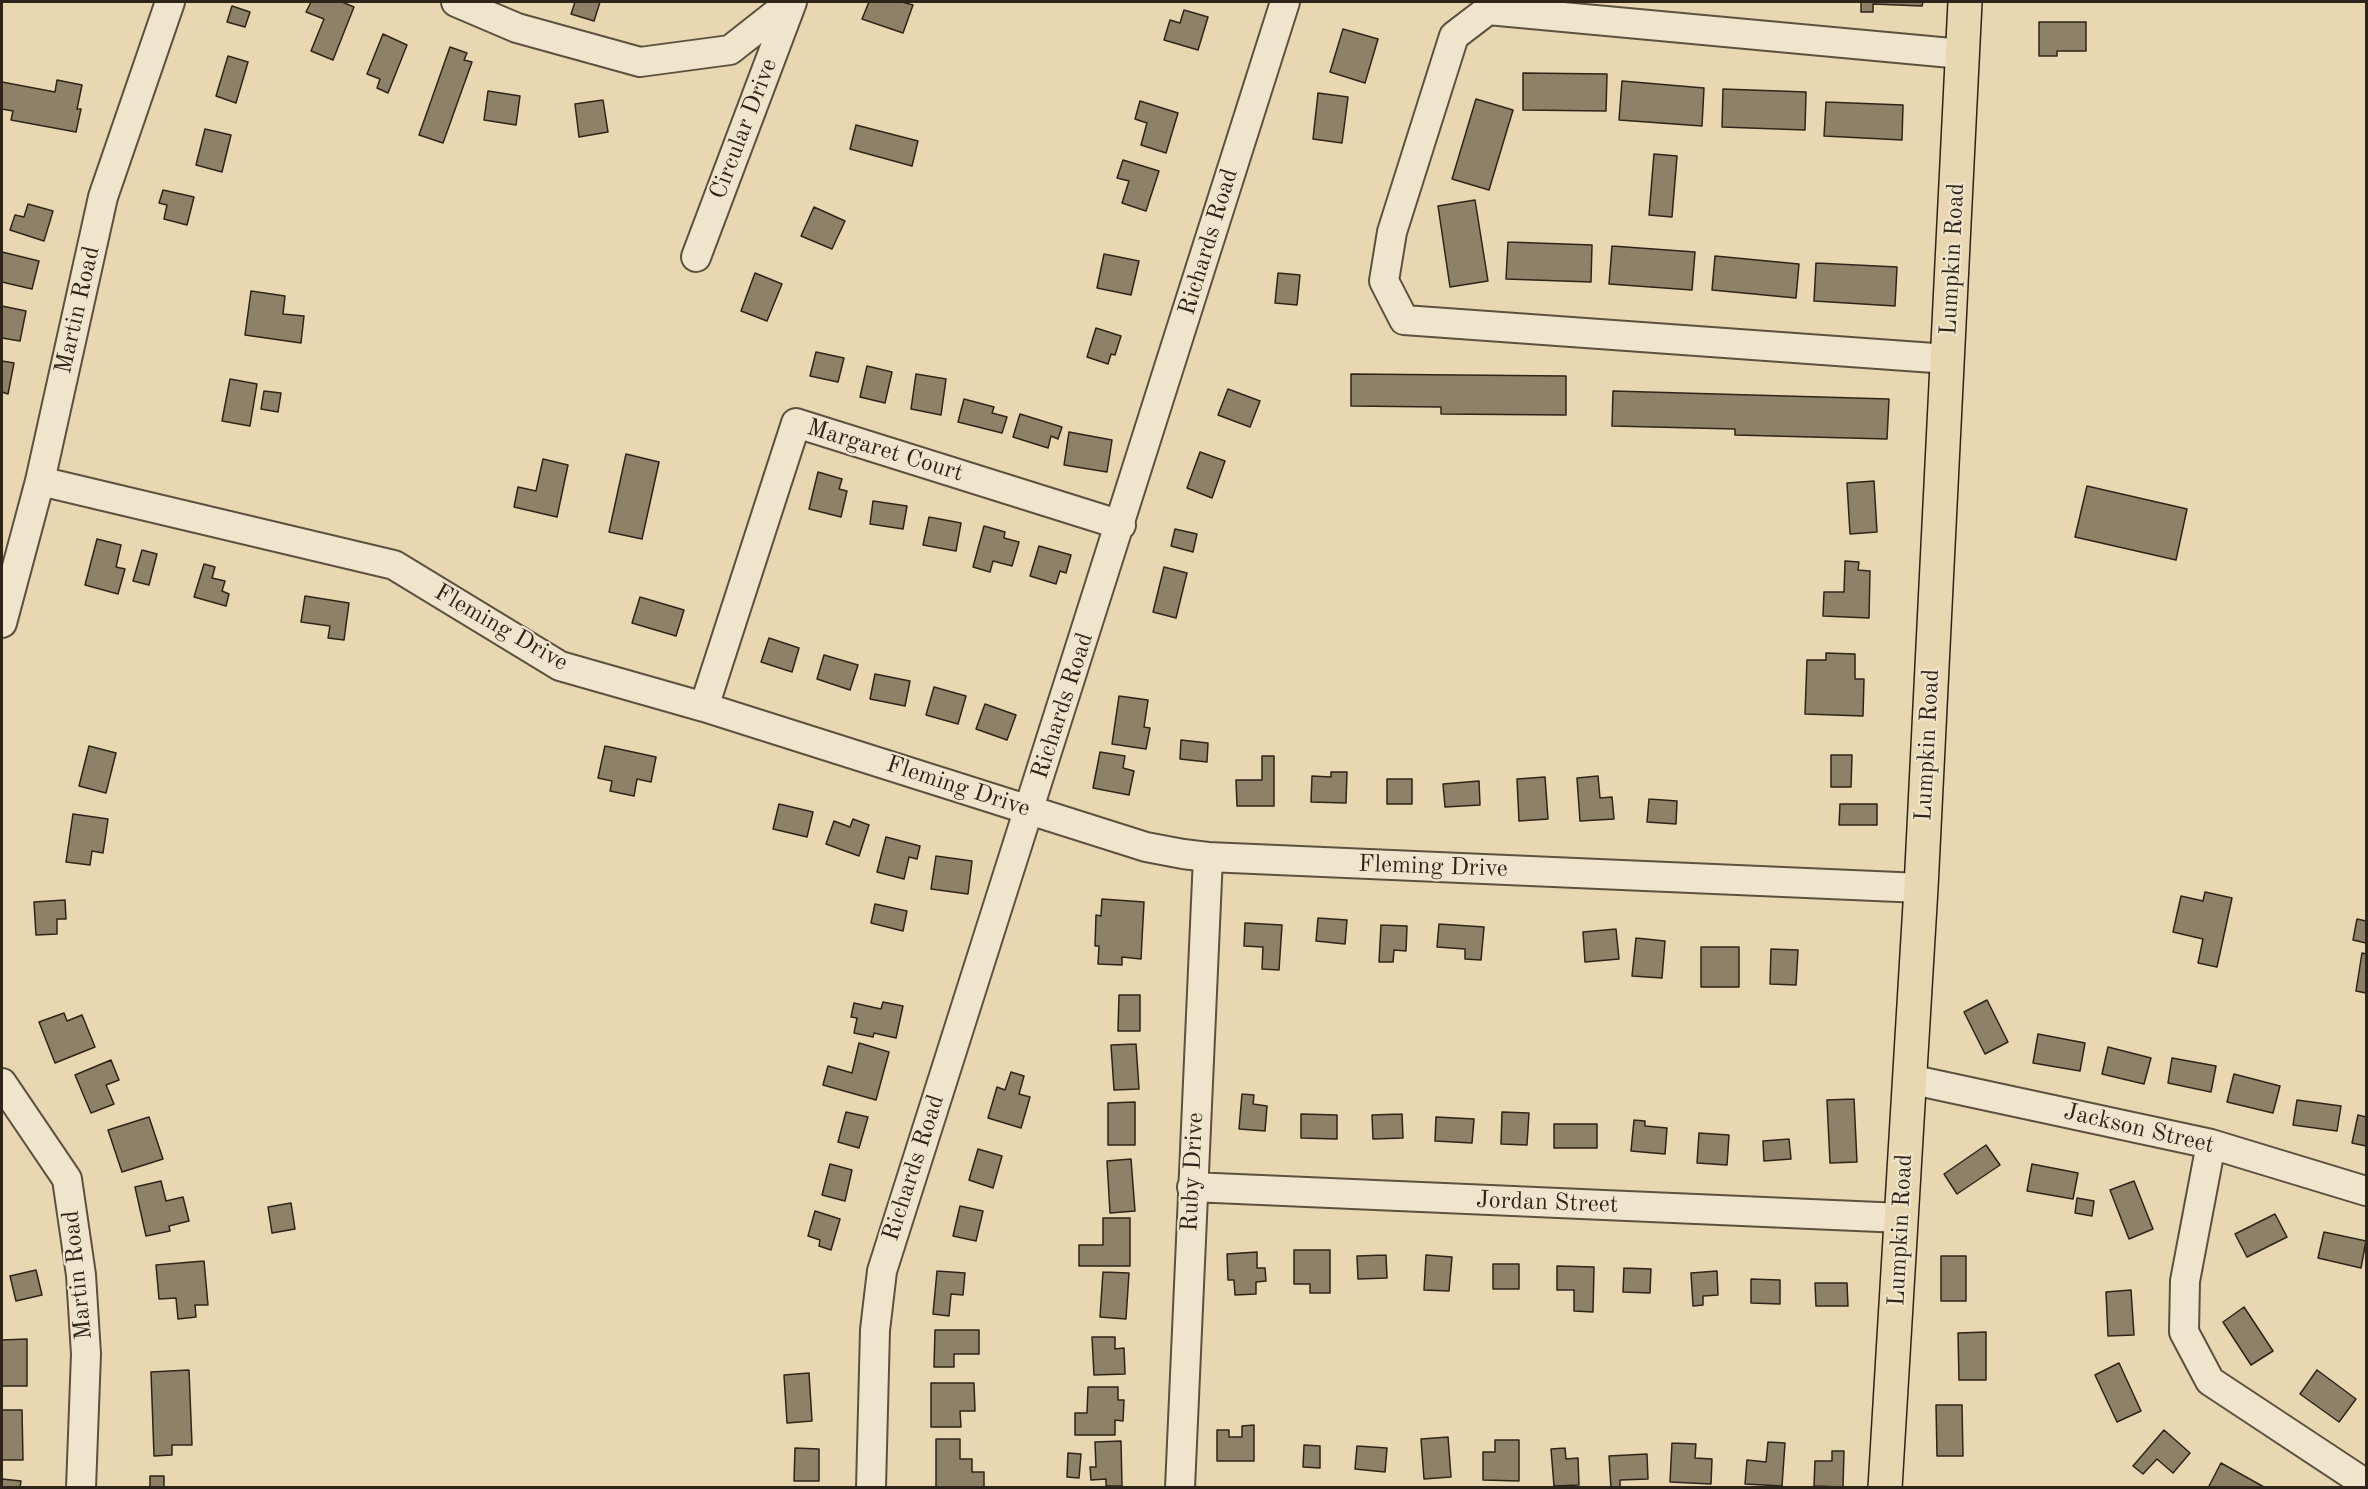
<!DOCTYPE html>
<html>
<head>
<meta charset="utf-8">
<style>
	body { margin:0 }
	#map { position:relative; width:2368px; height:1489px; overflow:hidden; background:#e8d7b1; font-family:"Old Standard TT",serif }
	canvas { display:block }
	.frame { position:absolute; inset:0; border:3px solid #2e2419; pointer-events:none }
</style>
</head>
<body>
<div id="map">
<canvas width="2368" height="1489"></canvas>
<div class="frame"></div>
</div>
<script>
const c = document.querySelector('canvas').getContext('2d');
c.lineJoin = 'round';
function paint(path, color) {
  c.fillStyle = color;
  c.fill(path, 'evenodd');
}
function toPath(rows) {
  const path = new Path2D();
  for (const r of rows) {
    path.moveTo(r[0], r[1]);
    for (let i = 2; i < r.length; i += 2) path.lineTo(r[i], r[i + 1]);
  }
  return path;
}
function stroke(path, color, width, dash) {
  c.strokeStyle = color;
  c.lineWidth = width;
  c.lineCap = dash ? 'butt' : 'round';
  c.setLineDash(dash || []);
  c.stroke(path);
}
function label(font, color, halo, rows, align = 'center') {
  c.font = font + ' "Old Standard TT",serif';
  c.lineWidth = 4.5;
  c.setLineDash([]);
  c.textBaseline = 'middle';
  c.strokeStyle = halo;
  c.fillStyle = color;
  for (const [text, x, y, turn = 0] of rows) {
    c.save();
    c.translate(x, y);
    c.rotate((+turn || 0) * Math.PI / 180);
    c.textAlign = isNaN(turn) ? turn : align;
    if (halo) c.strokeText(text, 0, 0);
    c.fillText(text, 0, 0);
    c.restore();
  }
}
const building = toPath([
	[311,2,342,2,354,7,333,60,311,51,324,19,306,12,311,2],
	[575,2,600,2,594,21,571,14,575,2],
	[869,2,902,2,913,5,903,33,862,19,869,2],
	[1861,2,1923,2,1922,6,1873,4,1873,12,1861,12,1861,2],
	[232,6,250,12,245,27,227,22,232,6],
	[1184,10,1208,17,1198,50,1164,40,1170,20,1180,23,1184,10],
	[2039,22,2086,22,2086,51,2057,51,2057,56,2039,56,2039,22],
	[1343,29,1378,39,1365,83,1330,72,1343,29],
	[383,34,407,45,388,93,377,88,380,79,367,74,383,34],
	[450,47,467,53,464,60,472,62,443,143,419,135,450,47],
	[228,56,248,62,236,103,216,96,228,56],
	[1523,73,1607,74,1606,111,1523,110,1523,73],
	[57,80,82,85,77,109,81,109,76,132,11,120,13,111,2,109,2,82,55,92,57,80],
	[1622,81,1704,88,1702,126,1619,120,1622,81],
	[1723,89,1806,92,1805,130,1722,127,1723,89],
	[488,91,520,96,516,125,484,120,488,91],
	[1318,93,1348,97,1342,143,1313,139,1318,93],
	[1476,99,1513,110,1489,190,1452,179,1476,99],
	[603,100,608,132,579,137,575,104,603,100],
	[1140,101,1178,113,1166,153,1141,145,1147,123,1135,119,1140,101],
	[1826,102,1903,105,1902,140,1824,136,1826,102],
	[856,125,918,141,912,166,850,149,856,125],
	[205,129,231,135,222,172,196,165,205,129],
	[1654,154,1677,156,1672,217,1649,215,1654,154],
	[1123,160,1159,171,1146,211,1122,203,1129,181,1117,178,1123,160],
	[163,190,194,197,187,225,164,219,167,205,159,203,163,190],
	[1475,200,1488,281,1450,287,1438,206,1475,200],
	[28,204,53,211,44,241,10,230,15,215,24,217,28,204],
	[814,207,845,221,832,249,801,236,814,207],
	[1508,242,1592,245,1591,282,1506,279,1508,242],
	[1612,246,1695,252,1692,290,1609,284,1612,246],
	[2,252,39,261,32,289,2,282,2,252],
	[1104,254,1139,261,1131,295,1097,288,1104,254],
	[1715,256,1799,264,1796,298,1712,290,1715,256],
	[1816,263,1897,267,1895,306,1814,301,1816,263],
	[755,273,782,284,767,321,741,311,755,273],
	[1278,273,1300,275,1297,305,1275,303,1278,273],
	[251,291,285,296,283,314,304,316,301,343,245,335,251,291],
	[2,306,26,311,20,341,2,338,2,306],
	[1096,328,1121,336,1115,355,1111,354,1108,364,1087,357,1096,328],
	[816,352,844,358,838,382,810,376,816,352],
	[2,361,14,363,8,394,2,392,2,361],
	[867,366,892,372,885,403,860,397,867,366],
	[916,374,946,379,941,415,911,409,916,374],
	[1351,374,1566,376,1566,415,1441,414,1441,407,1351,406,1351,374],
	[230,379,257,384,250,426,222,421,230,379],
	[1228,389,1260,401,1250,427,1218,415,1228,389],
	[264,391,281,393,278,412,261,409,264,391],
	[1613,391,1889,399,1887,439,1735,435,1735,429,1612,426,1613,391],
	[964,399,994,407,992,413,1007,417,1002,433,958,422,964,399],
	[1020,414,1062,427,1058,439,1051,436,1048,448,1013,437,1020,414],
	[1069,432,1112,440,1107,472,1064,465,1069,432],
	[1200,452,1225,461,1212,498,1187,488,1200,452],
	[626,454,659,462,642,539,609,532,626,454],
	[543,459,568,465,557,517,514,507,518,487,536,491,543,459],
	[818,472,842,479,839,489,847,491,841,517,809,509,818,472],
	[1874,481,1877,532,1850,534,1847,483,1874,481],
	[2087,486,2187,509,2176,560,2075,537,2087,486],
	[873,501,907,506,903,529,870,524,873,501],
	[929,517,961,523,956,551,923,545,929,517],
	[984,526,1005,532,1004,538,1019,542,1012,566,993,561,990,572,973,567,984,526],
	[1175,529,1197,534,1193,552,1171,546,1175,529],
	[97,539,121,545,116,567,125,569,118,594,85,585,97,539],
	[1039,546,1071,555,1066,573,1060,571,1056,584,1030,576,1039,546],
	[142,550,157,554,149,585,133,581,142,550],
	[1845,561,1859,562,1858,570,1870,571,1869,618,1823,616,1824,592,1844,592,1845,561],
	[204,564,215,567,212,578,225,581,222,591,229,594,226,606,194,597,204,564],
	[1164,567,1187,573,1176,618,1153,612,1164,567],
	[305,596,349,603,344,640,328,638,330,626,301,622,305,596],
	[640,597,684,610,676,636,632,623,640,597],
	[769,638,799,648,792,672,761,662,769,638],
	[1826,653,1855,654,1855,679,1864,679,1863,716,1805,714,1807,660,1826,660,1826,653],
	[824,655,858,665,850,690,817,679,824,655],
	[875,674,910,681,905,706,870,699,875,674],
	[934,687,966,696,958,724,926,715,934,687],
	[1119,696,1148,700,1144,727,1150,728,1146,749,1112,744,1119,696],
	[985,704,1016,715,1007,740,976,729,985,704],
	[1181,740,1208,743,1207,762,1180,759,1181,740],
	[89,746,116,753,106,793,79,786,89,746],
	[605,746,656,757,651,782,637,779,634,796,610,791,612,781,598,778,605,746],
	[1100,752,1125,756,1123,768,1134,771,1129,795,1093,788,1100,752],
	[1831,755,1852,755,1851,787,1831,787,1831,755],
	[1262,756,1274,756,1274,806,1237,806,1236,780,1262,780,1262,756],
	[1331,772,1347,772,1346,803,1311,802,1312,776,1331,777,1331,772],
	[1598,776,1600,798,1612,797,1614,819,1580,821,1577,778,1598,776],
	[1545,777,1548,819,1519,821,1517,779,1545,777],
	[1387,779,1412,779,1412,804,1387,804,1387,779],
	[1479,781,1480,805,1445,807,1443,784,1479,781],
	[1649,799,1677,801,1676,824,1647,822,1649,799],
	[779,804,813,812,807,837,773,829,779,804],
	[1840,804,1877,804,1877,825,1839,825,1840,804],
	[73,814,108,819,103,853,92,851,90,865,66,862,73,814],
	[853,819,869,825,859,856,826,844,834,821,850,827,853,819],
	[886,837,920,846,917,859,909,857,904,879,877,872,886,837],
	[936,856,972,861,968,894,931,889,936,856],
	[2205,892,2232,898,2217,967,2198,963,2203,939,2173,932,2181,896,2203,901,2205,892],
	[1102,899,1144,902,1141,959,1122,957,1122,965,1098,964,1099,946,1095,946,1096,915,1101,916,1102,899],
	[65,900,66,919,57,919,57,934,36,935,34,902,65,900],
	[875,904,907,911,903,931,871,923,875,904],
	[1318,918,1347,920,1345,944,1316,941,1318,918],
	[2357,919,2366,921,2366,943,2353,940,2357,919],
	[1245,923,1282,925,1279,970,1262,969,1263,947,1244,946,1245,923],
	[1439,924,1484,927,1481,960,1465,959,1465,949,1437,947,1439,924],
	[1381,925,1407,926,1406,951,1394,950,1393,962,1379,962,1381,925],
	[1616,929,1619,959,1585,962,1583,932,1616,929],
	[1636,938,1665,941,1662,978,1632,976,1636,938],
	[1701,947,1739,947,1739,987,1701,987,1701,947],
	[1771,949,1798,950,1796,985,1770,984,1771,949],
	[2362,953,2366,954,2366,993,2356,991,2362,953],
	[1119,995,1140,995,1140,1031,1118,1031,1119,995],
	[1987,1000,2008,1042,1985,1054,1964,1012,1987,1000],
	[883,1002,903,1006,896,1038,874,1033,873,1037,854,1033,857,1018,851,1017,854,1003,881,1009,883,1002],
	[64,1013,67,1021,82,1015,95,1047,55,1063,39,1022,64,1013],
	[2038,1034,2085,1043,2080,1071,2033,1063,2038,1034],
	[859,1043,889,1052,876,1100,823,1085,828,1066,852,1073,859,1043],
	[1136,1044,1139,1089,1114,1090,1111,1045,1136,1044],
	[2108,1047,2151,1058,2144,1084,2102,1074,2108,1047],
	[2172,1058,2216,1066,2211,1092,2168,1083,2172,1058],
	[111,1060,119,1080,106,1085,114,1104,91,1113,75,1075,111,1060],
	[1011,1072,1024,1076,1019,1094,1030,1097,1021,1128,988,1118,997,1087,1005,1090,1011,1072],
	[2234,1074,2280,1086,2273,1113,2227,1102,2234,1074],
	[1242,1094,1254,1095,1253,1104,1267,1106,1265,1131,1239,1129,1242,1094],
	[1854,1099,1857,1162,1830,1163,1827,1100,1854,1099],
	[2297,1100,2341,1106,2337,1131,2293,1125,2297,1100],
	[1135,1102,1135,1145,1108,1145,1108,1103,1135,1102],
	[846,1112,868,1117,859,1148,838,1142,846,1112],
	[1502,1112,1529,1113,1527,1145,1501,1144,1502,1112],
	[1301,1114,1337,1115,1337,1139,1301,1138,1301,1114],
	[1402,1114,1403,1138,1373,1139,1372,1115,1402,1114],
	[2358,1115,2366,1117,2366,1146,2352,1143,2358,1115],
	[149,1117,163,1159,122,1172,108,1130,149,1117],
	[1436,1117,1474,1119,1472,1143,1435,1141,1436,1117],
	[1634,1120,1645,1121,1645,1126,1667,1128,1665,1154,1631,1151,1634,1120],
	[1554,1124,1597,1124,1597,1148,1554,1148,1554,1124],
	[1699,1133,1729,1135,1727,1165,1697,1163,1699,1133],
	[1789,1139,1791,1159,1764,1161,1763,1141,1789,1139],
	[1986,1145,2000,1165,1957,1194,1944,1174,1986,1145],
	[978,1149,1002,1156,993,1188,969,1180,978,1149],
	[1131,1159,1135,1211,1110,1213,1107,1161,1131,1159],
	[830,1164,852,1170,845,1201,822,1195,830,1164],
	[2032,1164,2078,1173,2073,1199,2027,1191,2032,1164],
	[161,1181,166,1201,183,1197,189,1221,169,1226,170,1231,146,1236,135,1187,161,1181],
	[2134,1181,2153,1229,2129,1239,2110,1190,2134,1181],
	[2077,1198,2094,1201,2092,1216,2075,1213,2077,1198],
	[291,1203,295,1229,272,1233,268,1207,291,1203],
	[960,1206,983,1211,976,1241,953,1236,960,1206],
	[815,1211,840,1219,831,1250,819,1246,820,1240,808,1236,815,1211],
	[2275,1214,2287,1237,2247,1257,2235,1234,2275,1214],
	[1103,1218,1130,1218,1130,1266,1079,1266,1079,1245,1103,1245,1103,1218],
	[2324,1232,2366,1241,2361,1268,2318,1258,2324,1232],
	[1294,1250,1330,1250,1330,1293,1310,1293,1310,1284,1294,1284,1294,1250],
	[1257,1252,1257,1268,1265,1268,1266,1281,1256,1282,1256,1294,1235,1295,1234,1280,1228,1280,1227,1254,1257,1252],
	[1386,1255,1387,1278,1358,1279,1357,1256,1386,1255],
	[1426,1255,1452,1257,1449,1291,1424,1290,1426,1255],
	[1941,1256,1966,1256,1966,1301,1941,1301,1941,1256],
	[204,1261,208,1305,195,1305,196,1317,178,1319,176,1298,159,1299,156,1265,204,1261],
	[1493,1264,1519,1264,1519,1289,1493,1289,1493,1264],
	[1557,1266,1594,1267,1593,1312,1574,1311,1574,1290,1557,1290,1557,1266],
	[1624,1268,1651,1269,1650,1293,1623,1292,1624,1268],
	[36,1270,42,1295,16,1301,10,1276,36,1270],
	[937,1271,965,1273,963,1295,951,1294,949,1316,933,1314,937,1271],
	[1717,1271,1718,1295,1703,1296,1703,1305,1693,1306,1691,1273,1717,1271],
	[1103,1272,1129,1273,1126,1319,1100,1317,1103,1272],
	[1751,1279,1780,1280,1780,1304,1751,1303,1751,1279],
	[1815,1283,1847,1283,1848,1306,1816,1306,1815,1283],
	[2131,1290,2134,1335,2108,1336,2106,1292,2131,1290],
	[2244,1307,2273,1351,2251,1365,2223,1322,2244,1307],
	[935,1330,979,1330,979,1354,954,1354,954,1367,934,1367,935,1330],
	[1986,1332,1986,1380,1959,1380,1958,1333,1986,1332],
	[1092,1337,1115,1337,1115,1349,1124,1348,1125,1374,1094,1375,1092,1337],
	[27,1339,27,1386,2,1386,2,1340,27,1339],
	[2119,1363,2141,1411,2117,1422,2095,1375,2119,1363],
	[189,1370,192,1445,172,1445,172,1455,154,1456,151,1372,189,1370],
	[2317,1370,2356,1399,2339,1422,2300,1394,2317,1370],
	[809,1373,812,1421,787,1423,784,1375,809,1373],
	[931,1383,974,1383,975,1411,960,1411,961,1427,931,1427,931,1383],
	[1088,1387,1118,1387,1118,1400,1124,1400,1123,1421,1115,1420,1115,1435,1075,1435,1075,1413,1087,1413,1088,1387],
	[1936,1405,1962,1405,1963,1456,1937,1456,1936,1405],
	[2,1410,22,1410,23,1460,2,1460,2,1410],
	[1254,1425,1254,1461,1217,1461,1217,1430,1229,1430,1229,1437,1242,1437,1242,1426,1254,1425],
	[2164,1430,2190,1453,2173,1473,2157,1459,2143,1474,2133,1466,2164,1430],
	[1448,1437,1451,1477,1424,1479,1421,1439,1448,1437],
	[936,1439,960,1439,960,1459,972,1459,972,1472,984,1472,984,1487,936,1487,936,1439],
	[1495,1440,1519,1440,1519,1481,1483,1480,1483,1452,1495,1452,1495,1440],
	[1121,1441,1122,1486,1106,1486,1106,1479,1091,1480,1090,1467,1096,1467,1095,1442,1121,1441],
	[1768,1442,1785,1443,1782,1486,1745,1484,1747,1460,1766,1462,1768,1442],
	[1672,1443,1696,1444,1695,1458,1712,1459,1711,1484,1670,1482,1672,1443],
	[1304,1445,1320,1446,1320,1468,1303,1467,1304,1445],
	[1357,1446,1387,1448,1385,1472,1355,1469,1357,1446],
	[795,1448,819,1449,819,1481,794,1481,795,1448],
	[1565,1448,1566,1459,1578,1458,1579,1485,1554,1486,1551,1449,1565,1448],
	[1832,1451,1844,1451,1843,1487,1814,1486,1815,1461,1832,1461,1832,1451],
	[1068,1453,1081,1454,1079,1478,1067,1477,1068,1453],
	[1647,1454,1648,1479,1620,1480,1620,1488,1611,1488,1609,1456,1647,1454],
	[2221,1463,2264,1487,2264,1488,2208,1488,2221,1463],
	[150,1476,164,1476,164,1487,166,1488,150,1488,150,1476],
	[2,1479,21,1481,20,1488,2,1488,2,1479]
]);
paint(building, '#8f8168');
stroke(building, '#2e2419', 1.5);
const minor = toPath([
	[456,2,517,28,640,62,730,50,791,2],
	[696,257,792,2],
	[1948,359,1404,320,1384,281,1392,232,1454,36,1488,10,1962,54],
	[40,481,394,565,560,666,704,707,1146,847,1183,854,1208,857,1921,888],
	[2,623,40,481,103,197,170,2],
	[704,707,796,423,1121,525],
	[1909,1079,2211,1144,2366,1191],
	[2,1083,67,1179,81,1275,86,1354,81,1488],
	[2211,1144,2185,1281,2184,1332,2210,1381,2366,1484],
	[1192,1187,1902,1218],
	[871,1488,875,1330,882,1271,1285,2],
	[1180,1488,1208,857]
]);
const major = toPath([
	[1885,1488,1921,888,1965,2]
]);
stroke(minor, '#5c513f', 32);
stroke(major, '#2e2419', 36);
stroke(minor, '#f0e5cc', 28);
stroke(major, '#e8d7b1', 33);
label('24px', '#2e2419', '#f0e5cc', [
	["Circular Drive",744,129,-69],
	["Richards Road",1209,242,-73],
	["Lumpkin Road",1953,259,-87],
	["Martin Road",78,310,-77],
	["Margaret Court",885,451,17],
	["Fleming Drive",501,628,30],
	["Richards Road",1063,706,-72],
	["Lumpkin Road",1928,745,-87],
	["Fleming Drive",958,787,18],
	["Fleming Drive",1433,867,2],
	["Jackson Street",2139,1129,13],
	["Richards Road",914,1168,-72],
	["Ruby Drive",1193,1172,-87],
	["Jordan Street",1547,1203,2],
	["Lumpkin Road",1901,1230,-87],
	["Martin Road",78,1275,-96]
]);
</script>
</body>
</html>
